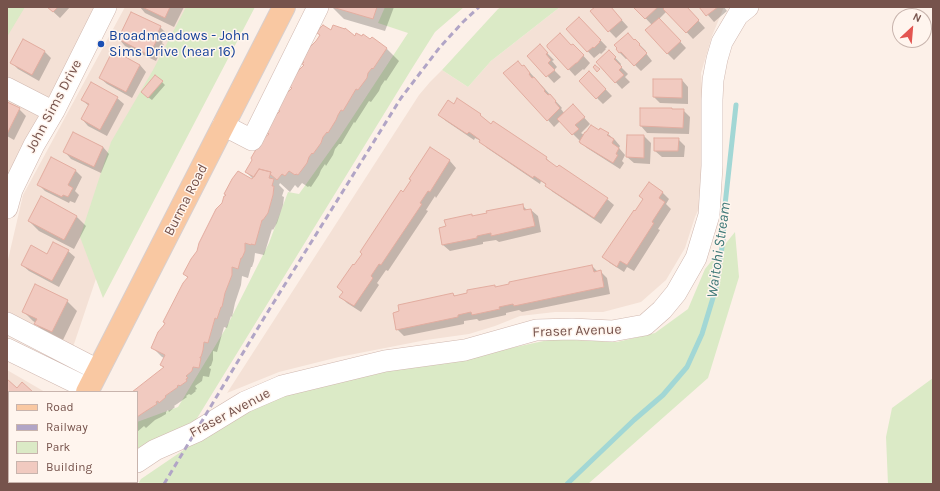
<!DOCTYPE html>
<html>
<head>
<meta charset="utf-8">
<style>
	body { margin:0 }
	#map { position:relative; width:940px; height:491px; overflow:hidden; background:#fcf0e8; font-family:Karla,sans-serif }
	canvas { display:block }
	.frame { position:absolute; inset:0; border:8px solid #76534c; pointer-events:none }
	.legend { position:absolute; left:8px; top:391px; width:130px; height:92px; box-sizing:border-box; background:#fff5ee; border:1px solid #c8b4ad; margin:0; padding:5px 7px; list-style:none; font-size:12px; color:#76534c }
	.legend li { display:flex; align-items:center; gap:8px; height:20px }
	.legend b { width:20px; border:1px solid #c8b4ad }
	.north { position:absolute; left:892px; top:8px; width:40px; height:40px; box-sizing:border-box; background:#fff5ee; border:1px solid #c8b4ad; border-radius:50%; rotate:26deg; font-size:11px; font-weight:700; line-height:16px; text-align:center; color:#76534c }
	.north::after { content:''; display:block; margin:auto; width:14px; height:18px; background:#e35550; clip-path:polygon(50% 0,100% 100%,50% 72%,0 100%) }
</style>
</head>
<body>
<div id="map">
<canvas width="940" height="491"></canvas>
<div class="frame"></div>
<ul class="legend">
<li><b style="height:5px;background:#f9c8a2"></b>Road</li>
<li><b style="height:5px;background:#b1a5c6"></b>Railway</li>
<li><b style="height:11px;background:#dbeac6"></b>Park</li>
<li><b style="height:11px;background:#f1cac0"></b>Building</li>
</ul>
<div class="north">N</div>
</div>
<script>
const c = document.querySelector('canvas').getContext('2d');
c.lineJoin = 'round';
function paint(path, color) {
  c.fillStyle = color;
  c.fill(path, 'evenodd');
}
function toPath(rows) {
  const path = new Path2D();
  for (const r of rows) {
    path.moveTo(r[0], r[1]);
    for (let i = 2; i < r.length; i += 2) path.lineTo(r[i], r[i + 1]);
  }
  return path;
}
function stroke(path, color, width, dash) {
  c.strokeStyle = color;
  c.lineWidth = width;
  c.lineCap = dash ? 'butt' : 'round';
  c.setLineDash(dash || []);
  c.stroke(path);
}
function label(font, color, halo, rows, align = 'center') {
  c.font = font + ' Karla,sans-serif';
  c.lineWidth = 3;
  c.setLineDash([]);
  c.textBaseline = 'middle';
  c.strokeStyle = halo;
  c.fillStyle = color;
  for (const [text, x, y, turn = 0] of rows) {
    c.save();
    c.translate(x, y);
    c.rotate((+turn || 0) * Math.PI / 180);
    c.textAlign = isNaN(turn) ? turn : align;
    if (halo) c.strokeText(text, 0, 0);
    c.fillText(text, 0, 0);
    c.restore();
  }
}
paint(toPath([
	[7,7,96,7,7,190],
	[125,7,226,7,108,243,72,350,8,313,7,310,7,264,23,195],
	[560,7,724,7,712,36,701,73,706,152,704,198,695,217,685,248,666,280,641,302,603,312,555,312,520,316,495,326,469,334,426,340,339,357,279,372,227,393,419,95,430,82,442,70,468,87,491,61],
	[7,370,45,392,9,392,9,482,26,482,25,484,7,484]
]), '#f4e1d6');
paint(toPath([
	[7,7,25,7,7,37],
	[186,7,255,7,103,298,80,237,111,142,153,70],
	[385,7,464,7,435,32,411,70,196,420,147,446,137,455,137,422,178,407,226,328,269,243,288,192,299,194,339,138,408,33,378,23],
	[501,7,560,7,491,61,468,87,442,70,498,9],
	[735,232,739,277,708,378,588,484,138,484,141,479,241,411,294,392,373,373,464,358,553,339,617,342,655,333,688,309,705,269],
	[933,378,933,484,888,484,886,437,892,408],
	[61,482,107,482,105,484,60,484]
]), '#dbeac6');
paint(toPath([
	[48,7,70,7,60,18],
	[140,7,184,7,174,27,145,13],
	[332,7,394,7,385,31,344,19],
	[596,7,610,7,628,27,616,38,591,12],
	[635,7,686,7,705,28,693,39,667,11,659,19,686,48,674,60,667,53,652,25],
	[701,7,724,7,727,11,714,22],
	[586,25,607,47,605,49,606,49,601,54,600,53,594,58,567,29],
	[160,27,167,34,162,43,164,45,156,61,125,46,119,39],
	[331,31,371,41,372,39,387,49,399,61,386,81,385,80,381,86,379,91,371,102,369,101,355,123,354,122,341,144,339,144,335,149,333,155,326,166,325,164,321,170,319,175,311,187,309,186,308,187,302,183,298,188,295,185,290,192,280,183,279,185,284,190,282,196,284,197,283,205,277,223,273,230,272,229,264,255,255,253,254,261,252,267,251,267,248,278,242,276,241,285,235,303,232,317,231,316,227,328,224,327,217,352,213,351,213,360,211,366,210,366,209,368,211,369,209,377,203,376,202,381,195,386,197,389,195,390,196,391,191,395,189,394,186,396,187,397,177,404,174,406,175,407,169,412,168,410,166,412,166,414,161,417,155,420,146,428,144,426,137,432,137,392,134,392,164,368,161,365,164,358,162,357,152,347,165,326,188,278,184,274,254,180,246,172,269,135,266,132,281,111,305,65],
	[24,40,45,52,51,58,39,81,18,69,11,62],
	[635,40,646,51,645,52,652,61,641,71,628,58,626,59,617,50],
	[540,46,554,60,552,61,557,67,554,70,561,77,554,83,529,56],
	[548,46,572,46,579,51,590,63,584,70,583,69,575,76],
	[609,51,621,64,620,66,628,74,625,77,630,82,622,89,597,62],
	[140,65,146,72,132,98,107,84,100,78],
	[524,66,562,108,561,109,564,113,579,112,590,124,581,133,584,135,599,131,608,134,615,140,620,146,619,148,625,155,622,161,624,163,620,169,587,148,560,121,554,127,548,120,523,67],
	[589,72,612,96,603,104,597,98],
	[682,80,688,87,688,104,660,103,654,97],
	[162,82,165,85,152,100,145,95],
	[117,98,124,104,107,136,88,126,82,119,89,106,82,100],
	[7,103,19,109,26,116,14,140,7,136],
	[454,105,480,115,487,122,546,158,553,165,607,199,614,205,601,224,553,192,546,186,547,185,541,181,540,184,487,148,481,141,475,138,474,140,446,121,439,115],
	[641,109,683,110,690,117,689,134,647,133,641,126],
	[74,133,103,147,109,154,101,173,71,159,65,152],
	[644,136,651,143,650,164,634,163,627,157],
	[678,139,685,146,684,157,662,157,655,151],
	[430,148,450,161,456,168,436,198,435,196,426,210,428,211,388,271,386,270,377,283,379,285,361,312,347,303,341,297,343,292,354,267,403,193],
	[75,170,82,177,75,191,79,195,75,203,70,201,69,203,45,191,38,184],
	[662,192,669,199,666,204,671,209,658,229,660,230,634,271,627,267,624,272,610,263,603,257,636,212],
	[522,205,528,211,531,210,538,216,541,232,499,242,496,240,483,242,483,244,450,251,443,245,472,215,474,217],
	[76,216,86,226,74,249,39,231,29,221],
	[68,251,75,257,59,287,29,271,22,265,47,255],
	[592,266,598,272,600,271,607,278,610,294,522,312,519,310,506,313,506,315,479,321,477,319,464,321,464,324,404,336,397,329,453,294,455,296,494,286,496,288],
	[67,301,77,311,62,342,45,333,36,324,36,323,33,321,23,311],
	[7,434,9,435,9,455,7,458]
]), '#0003');
stroke(toPath([
	[567,484,634,420,663,395,687,367,702,334,716,288,723,240,725,205,736,105]
]), '#a2d7d5', 5);
const building = toPath([
	[47,7,58,7,53,12,47,7],
	[142,7,170,7,165,18,142,7],
	[332,7,377,7,373,19,332,7],
	[595,7,611,7,622,20,608,32,590,11,595,7],
	[633,7,658,7,645,19,633,7],
	[665,7,687,7,699,20,686,33,663,9,665,7],
	[699,7,718,7,706,16,699,7],
	[131,12,161,26,156,37,158,38,149,55,118,39,131,12],
	[579,17,601,40,599,42,600,42,594,48,593,47,587,52,566,29,579,17],
	[659,18,681,41,667,54,645,30,659,18],
	[323,25,331,30,333,25,345,29,345,28,355,36,356,33,362,36,363,34,370,39,372,37,387,48,373,69,372,68,368,73,367,78,358,90,356,89,343,111,341,110,338,115,336,120,328,133,327,132,323,137,321,143,313,154,312,153,309,157,307,163,298,175,296,174,295,175,289,171,285,176,282,174,277,180,270,174,271,172,259,169,254,177,245,172,252,160,251,158,258,146,265,137,269,134,265,132,274,117,280,111,278,110,286,94,292,88,290,87,291,85,290,84,299,70,304,65,302,64,304,62,302,61,310,47,316,41,320,35,317,33,320,28,323,25],
	[560,33,571,45,573,44,584,55,577,63,576,63,568,70,547,47,547,45,560,33],
	[628,33,634,40,635,39,640,44,639,45,647,53,634,66,621,52,619,53,616,49,617,48,614,45,628,33],
	[23,39,45,51,32,75,10,63,23,39],
	[540,44,548,53,546,54,551,60,548,63,555,70,546,77,527,56,540,44],
	[113,50,140,65,126,92,99,78,113,50],
	[609,50,616,57,614,59,622,67,619,70,624,75,615,83,596,62,609,50],
	[518,61,522,66,524,65,530,73,529,74,532,78,534,77,539,83,545,90,544,91,548,95,550,94,556,101,555,102,560,108,547,121,503,73,518,61],
	[595,65,600,69,597,72,593,67,595,65],
	[589,71,606,89,596,99,579,81,589,71],
	[155,75,163,81,148,98,141,92,155,75],
	[653,79,682,79,682,98,653,97,653,79],
	[91,82,118,97,100,130,81,119,89,104,81,100,91,82],
	[457,98,481,114,480,115,491,124,493,121,547,157,546,159,557,167,559,165,608,198,594,218,545,186,546,184,534,176,533,178,479,142,480,140,469,132,467,134,438,115,448,100,454,104,457,98],
	[7,102,20,108,7,134,7,102],
	[573,104,585,117,575,125,579,129,572,135,557,119,573,104],
	[640,108,672,108,672,109,684,109,683,128,640,126,640,108],
	[591,125,599,130,600,128,609,133,607,135,614,139,612,143,619,148,616,154,618,155,613,163,580,143,580,142,579,142,585,132,586,132,591,125],
	[73,132,103,147,94,167,63,152,73,132],
	[627,135,644,135,644,158,626,157,627,135],
	[654,138,679,138,678,151,654,151,654,138],
	[430,147,450,160,430,192,428,191,420,203,422,204,381,265,379,264,371,276,373,278,354,306,339,297,343,292,337,287,353,264,354,265,362,254,360,252,401,190,403,192,411,180,409,179,430,147],
	[51,157,76,170,68,185,73,188,68,197,63,195,62,197,37,185,51,157],
	[259,169,271,172,269,178,274,179,272,186,274,186,273,195,268,213,263,220,262,220,255,245,251,244,251,245,245,243,245,251,242,258,241,258,238,269,232,267,232,275,225,293,222,307,221,307,217,319,215,318,208,343,204,342,203,350,201,357,200,357,200,358,201,358,199,368,193,367,192,371,186,376,188,378,186,379,187,381,180,386,179,385,177,386,178,387,165,396,166,397,159,403,158,401,156,402,157,404,146,411,137,417,137,392,132,392,164,367,160,365,165,355,151,348,158,332,164,325,165,323,163,322,183,283,188,277,183,274,191,259,197,251,199,243,216,209,222,203,224,196,225,196,226,195,224,194,232,179,238,171,252,179,259,169],
	[649,182,663,192,659,198,665,202,652,222,654,223,627,265,620,261,617,267,602,257,634,210,635,211,643,199,639,196,649,182],
	[41,196,77,216,64,240,28,221,41,196],
	[523,204,524,210,531,209,535,226,491,236,491,233,477,236,477,238,442,245,439,228,446,226,444,220,472,214,472,216,487,213,486,211,523,204],
	[53,242,69,250,52,281,21,265,31,245,47,254,53,242],
	[592,265,594,272,601,270,604,287,514,306,513,304,499,307,500,309,472,315,471,312,458,315,458,317,396,330,393,313,399,311,398,305,453,293,454,296,467,293,467,290,495,285,495,287,509,284,509,282,592,265],
	[35,284,68,300,52,332,34,324,37,319,22,312,35,284],
	[7,379,17,388,22,382,33,392,9,392,9,413,7,411,7,379],
	[7,433,9,434,9,440,7,443,7,433]
]);
paint(building, '#f1cac0');
stroke(building, '#e3ada0', 1);
const minor = toPath([
	[7,88,50,110,54,111],
	[223,125,252,140,318,7],
	[7,208,12,190,34,145,54,111,106,7],
	[7,323,98,370],
	[7,349,89,389],
	[137,462,155,450,196,432,245,402,282,386,385,361,465,350,536,330,572,329,612,331,645,325,662,310,676,293,696,258,709,215,712,166,712,100,713,80,717,59,722,42,738,15,748,7],
	[110,484,112,482]
]);
const major = toPath([
	[87,392,284,7],
	[40,484,41,482]
]);
stroke(minor, '#d0b8b0', 22);
stroke(major, '#d9cfcd', 24);
stroke(minor, '#fff', 21);
stroke(major, '#f9c8a2', 22);
stroke(toPath([
	[164,484,264,318,401,98,440,47,463,22,479,7]
]), '#b1a5c6', 3, [6, 4]);
for (const [x, y, r, color] of [
	[101,44,4,"#1a4fb4"]
]) {
  const dot = new Path2D();
  dot.arc(x, y, r, 0, 2 * Math.PI);
  c.fillStyle = color;
  c.fill(dot);
  stroke(dot, '#fff5ee', 1.5);
}
label('14px', '#164399', '#fff5ee', [
	["Broadmeadows - John",109,36],
	["Sims Drive (near 16)",109,52]
], 'left');
label('14px', '#76534c', '#fff5ee', [
	["John Sims Drive",54,106,-62],
	["Burma Road",186,200,-63],
	["Fraser Avenue",577,331,-2],
	["Fraser Avenue",230,413,-28]
]);
label('italic 15px', '#407a79', '#fff5ee', [
	["Waitohi Stream",719,250,-82]
]);
</script>
</body>
</html>
